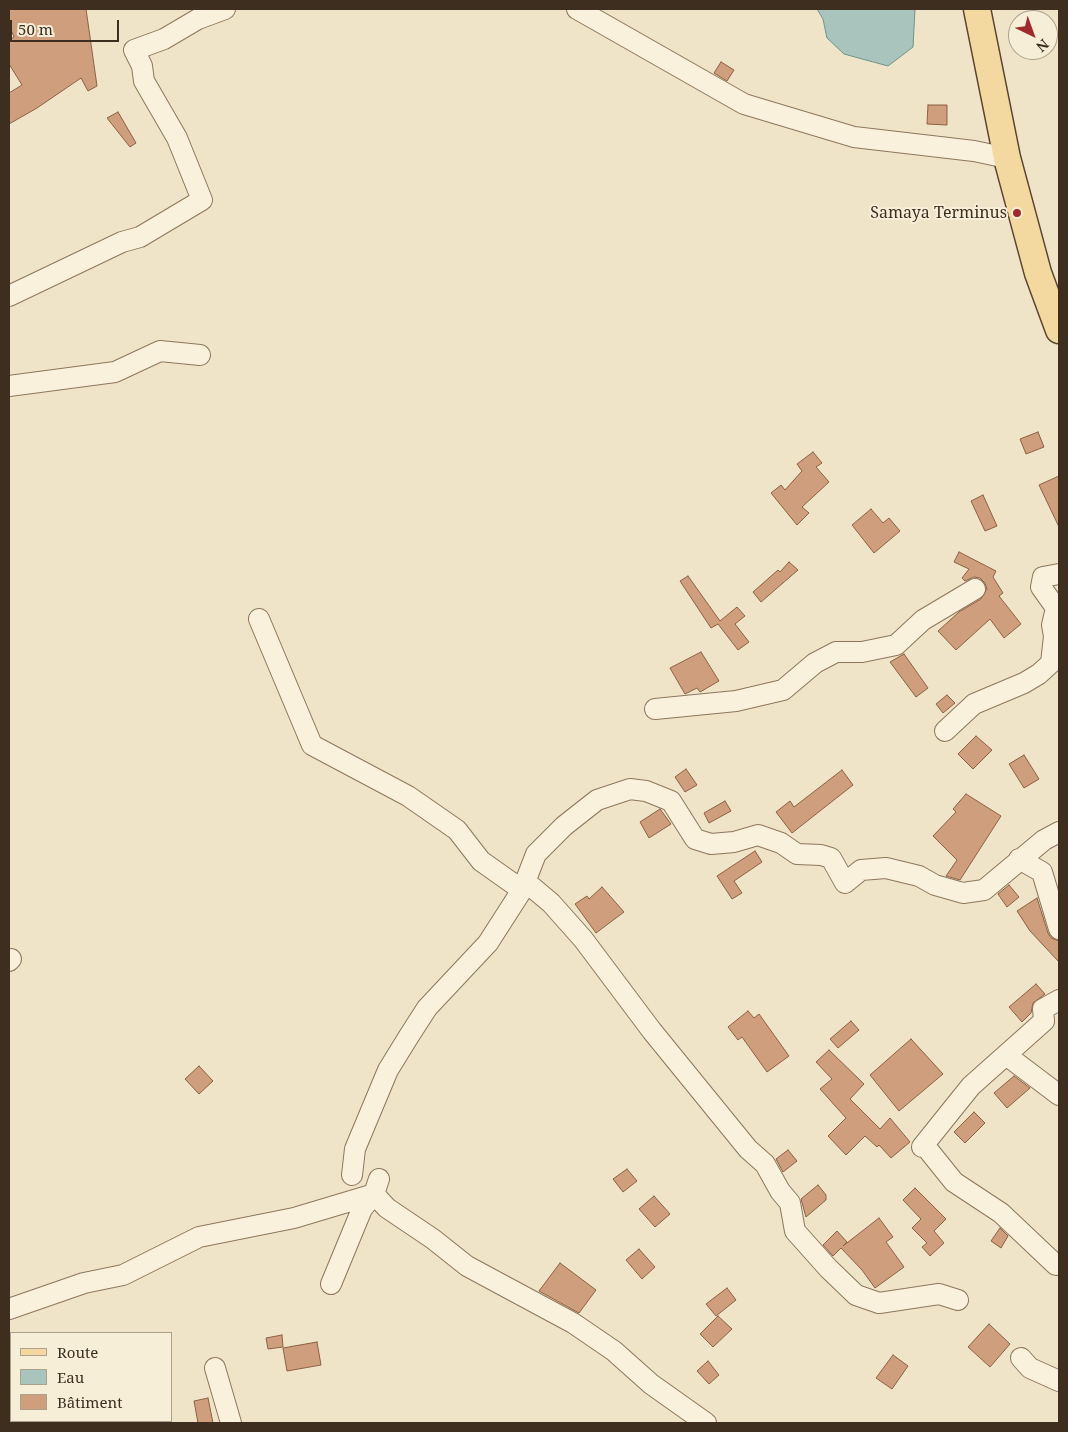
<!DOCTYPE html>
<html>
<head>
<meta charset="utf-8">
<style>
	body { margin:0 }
	#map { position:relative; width:1068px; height:1432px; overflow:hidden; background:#f0e4c8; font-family:"Noto Serif",serif }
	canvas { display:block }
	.frame { position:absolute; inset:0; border:10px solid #3d2e20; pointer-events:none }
	.legend { position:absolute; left:10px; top:1332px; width:162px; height:90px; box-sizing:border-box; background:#f7eed8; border:1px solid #ada18e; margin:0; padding:6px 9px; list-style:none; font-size:15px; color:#3d2e20 }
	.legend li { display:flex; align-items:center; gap:10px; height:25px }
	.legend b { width:25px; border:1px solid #ada18e }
	.north { position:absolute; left:1008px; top:10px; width:50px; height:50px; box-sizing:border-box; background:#f7eed8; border:1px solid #ada18e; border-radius:50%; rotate:138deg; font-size:14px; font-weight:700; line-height:20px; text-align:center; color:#3d2e20 }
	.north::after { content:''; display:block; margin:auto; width:18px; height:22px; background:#9e2a2b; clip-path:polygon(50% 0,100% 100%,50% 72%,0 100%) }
	.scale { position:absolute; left:10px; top:20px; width:109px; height:22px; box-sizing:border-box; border:2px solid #3d2e20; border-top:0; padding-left:6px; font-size:15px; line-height:18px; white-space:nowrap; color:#3d2e20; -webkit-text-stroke:4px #f7eed8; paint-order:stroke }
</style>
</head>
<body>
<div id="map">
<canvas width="1068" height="1432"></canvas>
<div class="frame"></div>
<ul class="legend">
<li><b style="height:6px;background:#f3d9a0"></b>Route</li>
<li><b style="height:14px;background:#a9c4bc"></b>Eau</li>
<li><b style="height:14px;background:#cf9f7d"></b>Bâtiment</li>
</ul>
<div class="north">N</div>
<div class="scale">50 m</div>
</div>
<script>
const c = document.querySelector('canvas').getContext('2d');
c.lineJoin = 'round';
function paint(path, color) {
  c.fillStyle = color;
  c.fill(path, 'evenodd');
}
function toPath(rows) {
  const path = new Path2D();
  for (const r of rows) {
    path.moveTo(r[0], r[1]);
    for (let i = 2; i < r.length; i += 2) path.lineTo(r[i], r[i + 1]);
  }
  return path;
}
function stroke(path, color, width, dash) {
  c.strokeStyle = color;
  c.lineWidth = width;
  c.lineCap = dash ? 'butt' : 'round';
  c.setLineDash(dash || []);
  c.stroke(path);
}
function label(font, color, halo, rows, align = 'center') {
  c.font = font + ' "Noto Serif",serif';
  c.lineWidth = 4;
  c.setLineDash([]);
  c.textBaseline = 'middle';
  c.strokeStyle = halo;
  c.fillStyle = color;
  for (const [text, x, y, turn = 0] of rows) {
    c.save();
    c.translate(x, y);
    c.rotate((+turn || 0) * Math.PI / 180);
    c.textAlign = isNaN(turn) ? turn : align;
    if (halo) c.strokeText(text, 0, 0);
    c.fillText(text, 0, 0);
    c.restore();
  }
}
const water = toPath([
	[817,9,915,9,913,47,888,66,844,54,827,38,823,19,817,9]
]);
paint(water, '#a9c4bc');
stroke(water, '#6f938a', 1);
const building = toPath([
	[9,9,86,9,97,86,88,91,81,78,37,108,9,124,9,93,22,85,9,64,9,40,14,37,9,25,9,9],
	[721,62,734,70,727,81,714,73,721,62],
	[928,105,947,105,947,125,927,124,928,105],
	[118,112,136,143,130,147,107,118,118,112],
	[1038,432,1044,447,1026,454,1020,439,1038,432],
	[813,452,822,463,816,467,829,482,802,507,809,513,797,525,771,493,781,485,785,490,802,471,797,464,813,452],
	[1059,476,1059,527,1039,485,1059,476],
	[983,495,997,526,985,531,971,501,983,495],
	[871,509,883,523,889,518,900,531,874,553,852,525,871,509],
	[959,552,996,571,993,577,1003,593,999,596,1021,624,1004,638,990,619,956,650,938,631,959,612,981,599,987,589,985,583,980,578,974,577,965,581,962,578,969,569,954,562,959,552],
	[789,562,798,570,761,602,753,592,778,570,780,572,789,562],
	[688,576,720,621,737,607,745,616,735,624,749,642,738,650,718,624,711,628,680,581,688,576],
	[701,652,719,681,700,692,697,688,685,694,670,668,701,652],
	[904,654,928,688,916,697,890,662,904,654],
	[947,695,955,703,943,713,936,704,947,695],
	[976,736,992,750,973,769,958,754,976,736],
	[1024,755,1039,779,1024,788,1009,764,1024,755],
	[686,769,697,785,685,792,675,777,686,769],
	[842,770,853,785,792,833,776,812,790,801,794,807,842,770],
	[966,794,1001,816,960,880,946,876,957,860,933,836,956,812,953,809,966,794],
	[725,801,731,811,709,823,704,813,725,801],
	[660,809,671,824,649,838,640,822,660,809],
	[755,851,762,862,734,881,742,893,732,899,717,876,755,851],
	[1009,885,1019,897,1007,907,998,894,1009,885],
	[602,887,624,912,596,933,575,904,587,896,589,899,602,887],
	[1037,898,1048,933,1051,938,1059,941,1059,962,1030,931,1017,911,1037,898],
	[1036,984,1045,994,1033,1003,1031,1013,1022,1022,1009,1007,1036,984],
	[748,1011,754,1018,759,1014,789,1056,767,1072,742,1037,738,1040,728,1027,748,1011],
	[851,1021,859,1030,838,1048,830,1039,851,1021],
	[911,1039,943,1074,899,1111,870,1075,911,1039],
	[829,1050,864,1084,850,1099,880,1129,890,1118,910,1142,891,1158,879,1145,877,1147,865,1136,846,1155,828,1136,846,1118,820,1089,832,1079,816,1062,829,1050],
	[199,1066,213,1081,199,1094,185,1079,199,1066],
	[1014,1076,1030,1088,1007,1108,994,1093,1014,1076],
	[974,1112,985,1123,965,1143,954,1132,974,1112],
	[788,1150,797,1161,783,1172,776,1159,788,1150],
	[627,1169,637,1181,623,1192,613,1179,627,1169],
	[818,1185,826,1195,826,1200,806,1217,801,1199,818,1185],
	[915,1188,946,1219,934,1231,944,1243,930,1256,922,1247,927,1243,912,1228,921,1219,903,1200,915,1188],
	[654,1196,670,1214,655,1227,639,1209,654,1196],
	[879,1218,893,1237,886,1242,904,1267,875,1288,862,1270,841,1248,833,1256,823,1245,837,1231,847,1242,843,1246,879,1218],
	[1000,1228,1008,1236,1001,1248,991,1241,1000,1228],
	[639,1249,655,1267,642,1279,626,1260,639,1249],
	[560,1263,596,1290,579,1313,539,1291,560,1263],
	[727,1288,736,1300,716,1316,706,1304,727,1288],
	[718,1316,732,1329,713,1347,700,1334,718,1316],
	[989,1324,1010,1344,990,1367,968,1347,989,1324],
	[282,1335,283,1347,268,1349,266,1338,282,1335],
	[317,1342,321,1365,287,1371,283,1348,317,1342],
	[893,1355,908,1366,892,1389,876,1378,893,1355],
	[708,1361,719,1375,709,1384,697,1371,708,1361],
	[208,1398,213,1423,198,1423,194,1401,208,1398]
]);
paint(building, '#cf9f7d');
stroke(building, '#8d5f41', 1);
const minor = toPath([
	[577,9,744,104,854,137,974,151,1007,158],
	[9,296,122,242,140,237,202,200,177,138,144,81,142,66,134,50,164,39,198,19,225,9],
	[9,386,115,372,160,351,200,355],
	[259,619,312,745,408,796,457,830,481,861,522,890],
	[655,709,736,701,783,690,815,663,836,652,862,652,896,645,923,620,975,589],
	[945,731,974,704,1024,683,1039,674,1051,663,1054,636,1052,625,1056,608,1041,587,1043,577,1059,574],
	[1019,859,1042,872,1059,929],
	[526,882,551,903,583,939,652,1031,748,1149,765,1164,780,1191,790,1203,795,1231,828,1268,856,1295,879,1303,939,1294,958,1300],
	[9,961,11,959],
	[1006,1055,1059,1095],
	[925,1146,954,1182,1001,1213,1056,1265],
	[922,1147,971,1086,1044,1021,1043,1009,1059,1000],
	[352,1175,355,1149,388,1070,409,1036,427,1008,488,943,522,890,536,854,564,826,597,800,630,789,646,791,671,801,695,839,711,844,734,842,758,835,781,843,797,854,821,855,831,858,845,883,861,870,886,868,919,876,935,885,963,893,984,890,1044,840,1059,832],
	[379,1179,374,1194,387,1208,433,1239,467,1266,573,1323,614,1351,651,1384,706,1423],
	[331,1284,362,1209,374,1194],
	[9,1309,84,1283,123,1275,199,1237,294,1218,374,1194],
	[1021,1358,1030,1368,1059,1381],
	[215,1368,231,1423]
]);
const major = toPath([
	[977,9,1007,158,1038,273,1059,330]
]);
stroke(minor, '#8d765c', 22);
stroke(major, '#5b4430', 29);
stroke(minor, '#faf1dc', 20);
stroke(major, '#f3d9a0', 26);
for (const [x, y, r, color] of [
	[1017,213,5,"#9e2a2b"]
]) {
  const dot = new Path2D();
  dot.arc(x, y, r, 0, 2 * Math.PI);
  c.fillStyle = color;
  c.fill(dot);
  stroke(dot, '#f7eed8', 2);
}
label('16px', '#3d2e20', '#f7eed8', [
	["Samaya Terminus",1007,213]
], 'right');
</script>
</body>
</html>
